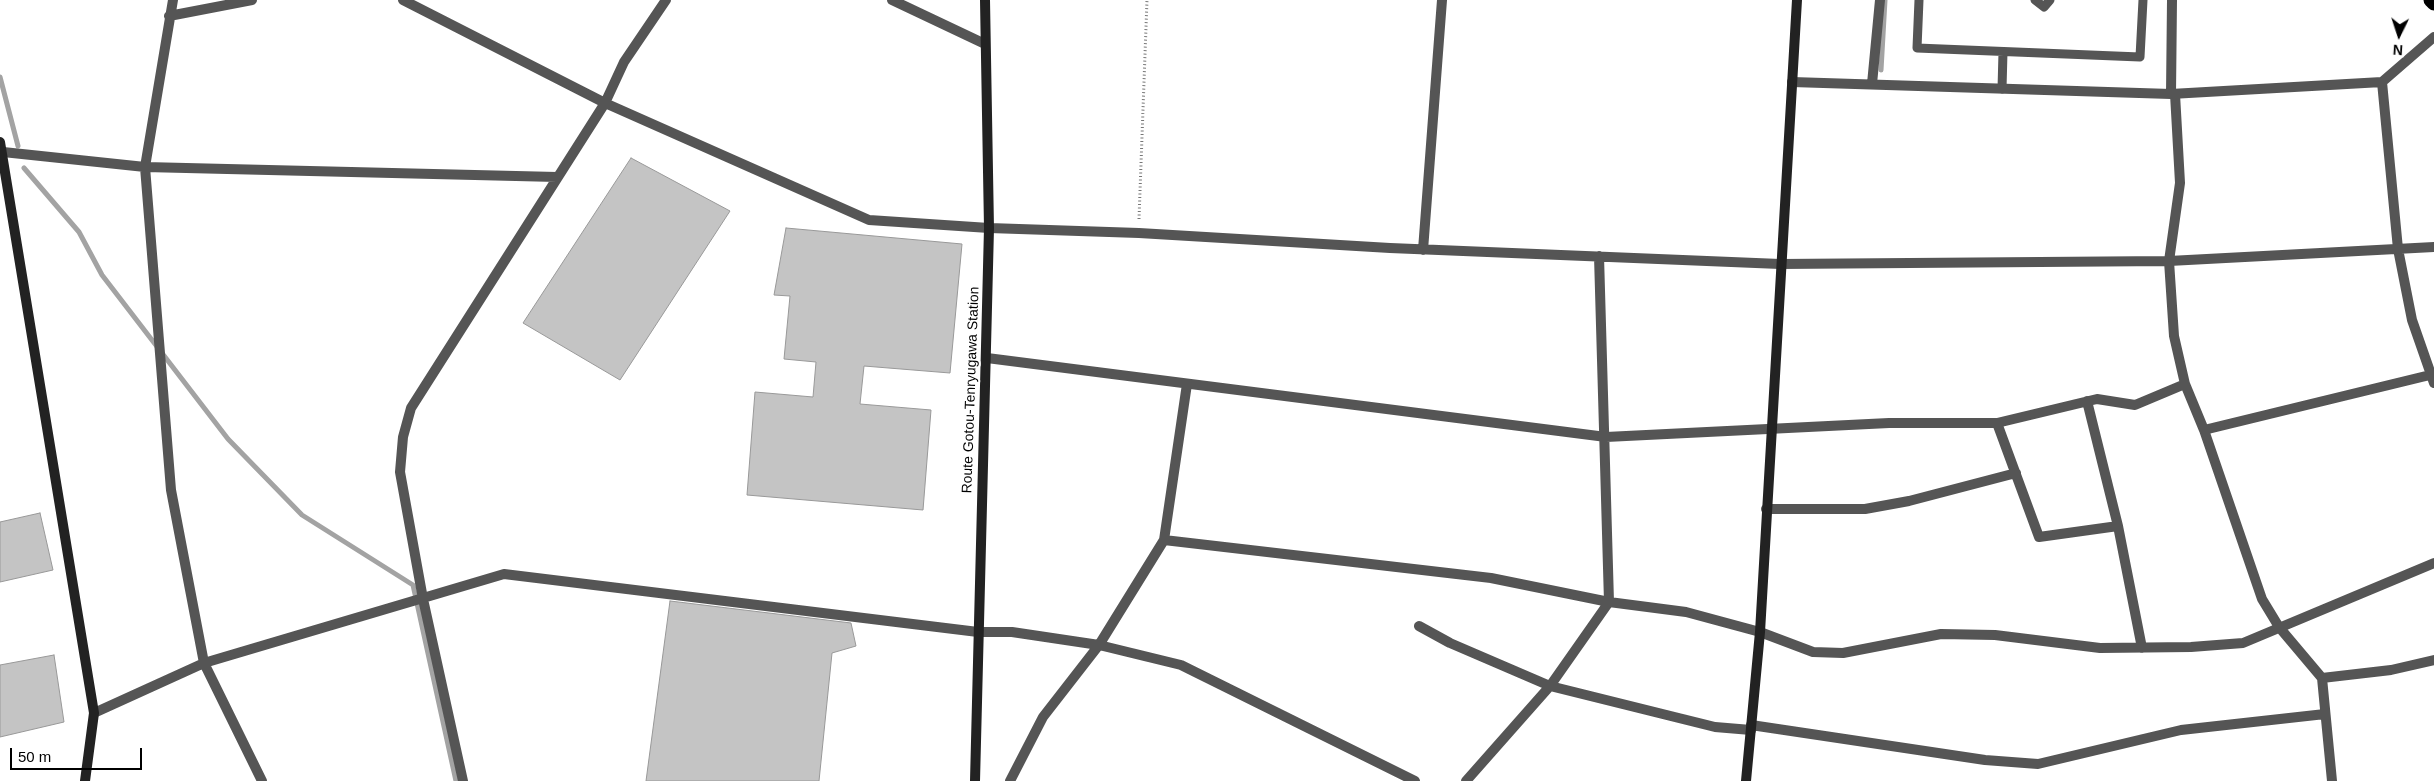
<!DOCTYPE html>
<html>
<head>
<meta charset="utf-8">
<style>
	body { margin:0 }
	#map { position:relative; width:2434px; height:781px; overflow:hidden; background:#fff; font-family:Helvetica,sans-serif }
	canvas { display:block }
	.north { position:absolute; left:2374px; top:10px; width:50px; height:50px; -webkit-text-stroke:4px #fff; paint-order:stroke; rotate:184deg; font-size:14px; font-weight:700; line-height:20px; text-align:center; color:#000 }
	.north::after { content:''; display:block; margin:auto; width:18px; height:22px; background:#000; clip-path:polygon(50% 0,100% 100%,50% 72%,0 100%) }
	.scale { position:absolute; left:10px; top:748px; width:132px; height:22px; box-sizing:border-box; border:2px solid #000; border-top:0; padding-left:6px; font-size:15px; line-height:18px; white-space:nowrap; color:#000; -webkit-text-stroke:4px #fff; paint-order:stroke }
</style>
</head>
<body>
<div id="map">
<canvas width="2434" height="781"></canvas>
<div class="north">N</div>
<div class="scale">50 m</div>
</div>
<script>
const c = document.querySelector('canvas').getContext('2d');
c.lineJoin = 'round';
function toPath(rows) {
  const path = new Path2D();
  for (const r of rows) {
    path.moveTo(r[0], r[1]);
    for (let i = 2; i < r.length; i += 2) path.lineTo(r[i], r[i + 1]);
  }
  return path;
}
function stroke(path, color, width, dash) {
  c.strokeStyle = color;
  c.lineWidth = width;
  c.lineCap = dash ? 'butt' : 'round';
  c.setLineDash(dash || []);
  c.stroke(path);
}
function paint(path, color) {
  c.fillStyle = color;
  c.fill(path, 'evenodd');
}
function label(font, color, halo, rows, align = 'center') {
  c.font = font + ' Helvetica,sans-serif';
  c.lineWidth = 4;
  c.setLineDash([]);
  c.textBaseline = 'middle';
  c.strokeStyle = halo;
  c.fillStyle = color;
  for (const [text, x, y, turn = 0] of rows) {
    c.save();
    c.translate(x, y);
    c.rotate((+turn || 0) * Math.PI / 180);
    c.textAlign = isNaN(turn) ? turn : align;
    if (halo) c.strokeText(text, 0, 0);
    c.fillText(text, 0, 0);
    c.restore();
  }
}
stroke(toPath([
	[1881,70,1885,0],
	[0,77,18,146],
	[24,168,79,232,102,275,228,439,302,515,413,585,456,781]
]), '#a3a3a3', 5);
const building = toPath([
	[631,158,730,211,620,380,523,323,631,158],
	[786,228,962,244,950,373,864,366,860,404,931,410,923,510,747,495,755,392,813,397,816,362,784,359,790,296,774,295,786,228],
	[40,513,53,570,0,582,0,522,40,513],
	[670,601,851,623,856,646,832,653,819,781,646,781,670,601],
	[54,655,64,722,0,737,0,665,54,655]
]);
paint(building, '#c4c4c4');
stroke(building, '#999', 1);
stroke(toPath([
	[1139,219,1147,0]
]), '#777', 3, [1, 2.5]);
stroke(toPath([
	[1919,0,1917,48,2140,57,2143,0],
	[2035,0,2044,7,2050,0],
	[2002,89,2003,52]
]), '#555', 9);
stroke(toPath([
	[173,0,145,167,171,490,204,663,262,781],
	[403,0,605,103,869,220,989,228,1139,233,1390,248,1780,264,2169,261,2434,247],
	[892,0,985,44],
	[169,16,252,0],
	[1792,82,2171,94,2382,82,2434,37],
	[2382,82,2398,249,2412,320,2434,383],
	[1872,84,1880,0],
	[2171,94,2172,0],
	[2175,94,2180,183,2169,261,2174,336,2185,384,2204,430,2262,599,2279,627,2322,678,2332,781],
	[3,152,145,167,557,177],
	[1423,250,1442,0],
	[987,358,1606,437,1889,423,1997,423,2097,399,2135,405,2185,384],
	[2087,401,2118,526,2142,648],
	[1997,423,2039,537,2118,526],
	[2204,430,2430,375],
	[1766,509,1865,509,1909,501,2016,473],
	[1164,540,1491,578,1609,602,1686,612,1760,632,1813,652,1843,653,1941,634,1995,635,2100,648,2191,647,2243,643,2434,563],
	[1419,626,1450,643,1550,686,1715,727,1751,730],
	[2322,678,2391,670,2434,660],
	[94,713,204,663,504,574,978,632,1012,632,1099,645,1181,665,1415,781],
	[1751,725,1985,760,2038,764,2181,730,2325,714],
	[463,781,423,599,400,472,403,437,411,408,605,103,624,62,666,0],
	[1010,781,1043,717,1099,645,1164,540,1187,384],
	[1466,781,1550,686,1609,602,1599,256]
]), '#555', 10);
stroke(toPath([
	[0,142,94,713,85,781],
	[975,781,989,228,985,0],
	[1746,781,1760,632,1797,0]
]), '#222', 10);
stroke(toPath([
	[2431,0,2434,3]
]), '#000', 15);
label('14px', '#000', '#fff', [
	["Route Gotou-Tenryugawa Station",971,390,-88]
]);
</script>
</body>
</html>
